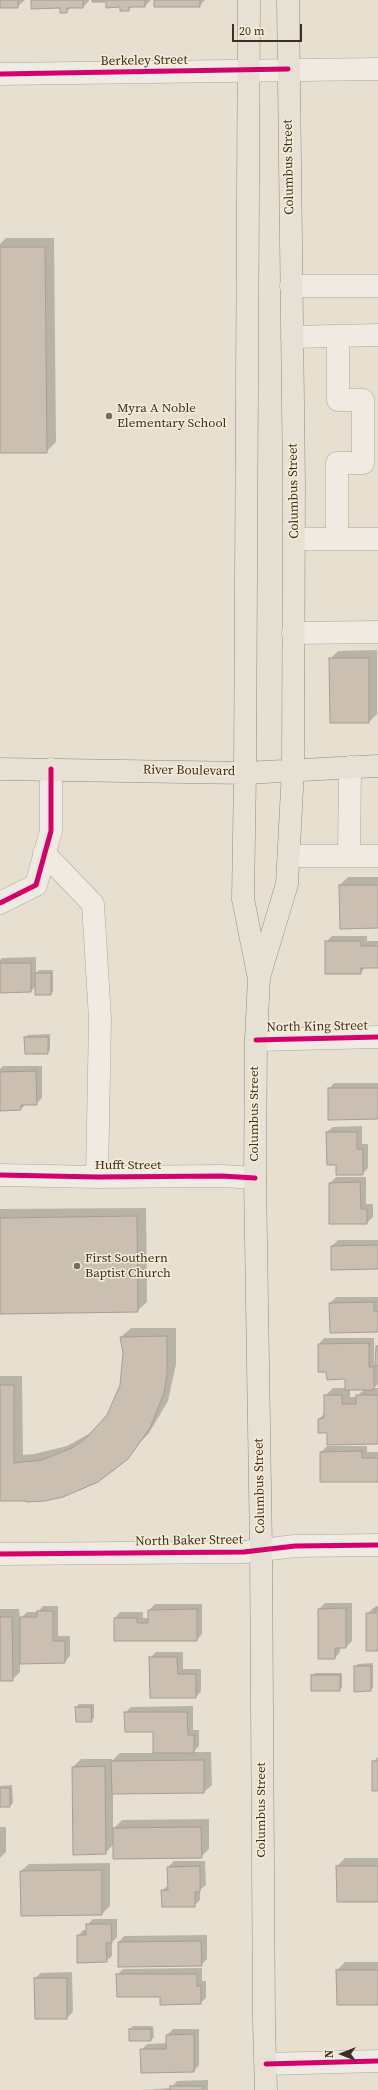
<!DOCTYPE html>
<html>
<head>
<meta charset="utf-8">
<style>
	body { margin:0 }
	#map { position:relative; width:378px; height:2090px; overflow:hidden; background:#e7e0d1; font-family:"Source Serif 4",serif }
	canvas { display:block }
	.north { position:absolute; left:322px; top:2034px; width:40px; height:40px; -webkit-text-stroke:3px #f7eed8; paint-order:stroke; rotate:270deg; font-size:11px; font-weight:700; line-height:16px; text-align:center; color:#3d2e20 }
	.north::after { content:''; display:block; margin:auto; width:14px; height:18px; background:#3d2e20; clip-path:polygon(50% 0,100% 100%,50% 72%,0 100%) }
	.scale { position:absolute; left:232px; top:24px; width:70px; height:18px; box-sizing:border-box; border:2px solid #3d2e20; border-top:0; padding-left:5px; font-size:12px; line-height:14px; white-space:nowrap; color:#3d2e20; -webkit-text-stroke:3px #f7eed8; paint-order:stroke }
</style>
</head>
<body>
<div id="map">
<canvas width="378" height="2090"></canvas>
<div class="north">N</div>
<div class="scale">20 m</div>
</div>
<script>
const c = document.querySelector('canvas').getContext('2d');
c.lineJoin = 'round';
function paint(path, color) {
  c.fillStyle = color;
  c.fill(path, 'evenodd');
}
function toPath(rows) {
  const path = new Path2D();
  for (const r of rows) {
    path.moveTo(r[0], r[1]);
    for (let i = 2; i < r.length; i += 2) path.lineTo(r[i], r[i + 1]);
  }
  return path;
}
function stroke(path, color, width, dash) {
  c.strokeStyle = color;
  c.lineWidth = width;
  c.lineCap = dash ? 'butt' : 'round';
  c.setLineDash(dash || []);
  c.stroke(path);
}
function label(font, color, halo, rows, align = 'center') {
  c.font = font + ' "Source Serif 4",serif';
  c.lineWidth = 3;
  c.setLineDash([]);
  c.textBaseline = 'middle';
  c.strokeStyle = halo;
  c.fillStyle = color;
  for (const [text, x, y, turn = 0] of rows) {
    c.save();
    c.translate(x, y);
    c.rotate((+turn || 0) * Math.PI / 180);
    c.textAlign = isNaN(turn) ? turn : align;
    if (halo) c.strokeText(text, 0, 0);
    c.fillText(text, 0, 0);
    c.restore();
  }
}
paint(toPath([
	[0,0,25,0,17,7,0,7],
	[32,0,89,0,89,1,83,7,71,7,66,12,61,7],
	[93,0,151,0,145,6,133,6,128,10,107,1],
	[155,0,205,0,199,6],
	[6,238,54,238,56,442,46,452,0,452,0,244],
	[377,650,377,714,369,722,330,659,338,651],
	[348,877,378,877,378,927,340,885],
	[332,936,367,936,367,941,378,941,378,967,366,967,360,973,326,942],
	[36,957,36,973,39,970,53,970,53,991,51,994,36,986,31,991,0,992,0,960,2,958],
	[50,1034,50,1050,47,1053,25,1037,28,1035],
	[3,1066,42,1066,42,1098,36,1104,26,1104,20,1110,0,1110,0,1069],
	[334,1083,378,1083,378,1118,329,1089],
	[362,1126,362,1144,368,1144,368,1168,362,1174,337,1164,327,1132,333,1127],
	[336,1177,366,1177,366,1204,373,1204,373,1217,367,1223,330,1223,330,1183],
	[146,1208,147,1302,137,1311,0,1313,0,1209],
	[338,1240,378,1240,378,1268,332,1246],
	[336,1297,378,1297,378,1331,330,1303],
	[131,1328,176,1328,176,1364,168,1401,149,1433,113,1471,81,1490,45,1500,0,1500,0,1376,22,1376,23,1455,34,1454,67,1446,94,1431,108,1415,121,1386,124,1353,121,1337],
	[324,1338,374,1338,374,1365,376,1365,378,1345,378,1384,374,1388,378,1388,378,1443,328,1432,319,1419,325,1413,325,1396,333,1388,346,1388,346,1378,327,1371,319,1344],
	[350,1389,364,1389,357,1397,350,1397],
	[327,1446,367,1446,367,1452,378,1452,378,1481,321,1452],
	[325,1603,352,1603,352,1641,346,1647,340,1647,340,1652,335,1658,319,1609],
	[155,1604,202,1604,202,1634,197,1640,115,1618,120,1612,143,1612,143,1618,149,1618,149,1610],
	[43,1606,58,1606,58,1636,70,1636,70,1656,65,1662,20,1663,20,1672,12,1680,0,1680,0,1609,19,1609,20,1619,27,1612,38,1612],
	[377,1607,378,1607,378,1650,367,1614,373,1608],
	[156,1652,183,1652,183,1669,201,1669,201,1691,196,1697,150,1658],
	[373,1663,373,1687,371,1690,355,1667,358,1664],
	[315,1673,342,1673,342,1687,339,1690,312,1675],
	[79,1704,94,1704,94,1718,91,1721,76,1707],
	[193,1706,193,1730,199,1730,199,1746,193,1752,211,1752,212,1785,204,1792,113,1793,113,1829,122,1820,209,1819,209,1849,201,1857,114,1844,105,1853,73,1767,81,1759,112,1759,112,1761,120,1753,154,1753,154,1731,125,1713,131,1707],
	[378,1757,378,1790,373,1762],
	[12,1785,13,1803,10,1806,0,1806,0,1786],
	[0,1827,6,1827,6,1852,0,1858],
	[345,1858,378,1858,378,1901,337,1866],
	[174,1861,205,1861,206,1885,200,1890,200,1900,194,1906,162,1891,168,1885,168,1867],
	[110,1863,110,1906,102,1914,21,1871,29,1864],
	[93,1919,117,1919,117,1937,112,1942,112,1956,106,1961,78,1936,83,1930,87,1930,87,1925],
	[207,1935,207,1959,201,1965,119,1966,119,1942,124,1936],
	[345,1962,378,1962,378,2004,337,1970],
	[202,1968,202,1981,206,1981,206,1998,200,2003,161,1996,117,1975,123,1969],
	[72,1972,73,2012,67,2018,35,1978,41,1973],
	[133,2026,153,2026,154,2037,151,2040,130,2029],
	[173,2029,199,2029,199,2065,194,2071,141,2050,147,2044,167,2043,167,2035],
	[208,2080,208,2090,142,2090,171,2088,177,2081]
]), '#0003');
const building = toPath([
	[0,0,18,0,18,8,0,8,0,0],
	[31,0,83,0,83,8,67,8,67,13,60,13,60,8,31,9,31,0],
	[92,0,145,0,145,7,129,7,129,11,120,11,120,7,106,8,106,2,92,2,92,0],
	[154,0,200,0,200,7,154,7,154,0],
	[0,247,45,247,47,453,0,453,0,247],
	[329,658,369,658,369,723,330,723,329,658],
	[339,885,378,885,378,928,340,929,339,885],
	[325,941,361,941,361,946,378,946,378,968,361,968,361,974,325,974,325,941],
	[0,963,31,963,31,992,0,993,0,963],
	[35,973,51,973,51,995,35,995,35,973],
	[24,1037,48,1037,48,1054,25,1054,24,1037],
	[36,1071,37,1105,21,1105,21,1110,0,1111,0,1072,36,1071],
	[328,1088,378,1088,378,1119,328,1120,328,1088],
	[326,1132,357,1132,357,1149,363,1149,363,1175,336,1175,336,1165,327,1165,326,1132],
	[360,1182,361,1209,367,1209,367,1224,329,1224,329,1183,360,1182],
	[137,1216,138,1312,0,1314,0,1218,137,1216],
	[378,1245,378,1269,331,1270,331,1246,378,1245],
	[374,1302,374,1311,378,1311,378,1332,330,1333,329,1303,374,1302],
	[167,1336,167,1374,164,1393,150,1428,128,1459,98,1482,63,1497,45,1501,26,1502,26,1501,0,1501,0,1385,14,1385,14,1463,42,1460,72,1448,85,1439,107,1415,120,1385,123,1353,120,1337,167,1336],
	[369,1343,369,1367,374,1367,374,1390,345,1390,345,1379,327,1380,326,1372,318,1372,318,1344,369,1343],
	[376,1346,378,1346,378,1366,375,1366,376,1346],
	[324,1395,342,1395,342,1404,356,1404,356,1395,378,1395,378,1444,327,1445,327,1433,318,1433,318,1419,324,1418,324,1395],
	[362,1451,362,1458,378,1458,378,1482,320,1482,320,1452,362,1451],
	[376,1607,378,1607,378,1651,366,1651,366,1613,376,1613,376,1607],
	[346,1608,346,1648,335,1648,335,1659,318,1659,318,1609,346,1608],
	[197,1609,197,1641,114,1641,114,1618,137,1618,137,1623,148,1623,148,1610,197,1609],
	[37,1611,53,1611,53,1641,65,1641,65,1663,20,1664,20,1617,37,1617,37,1611],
	[0,1617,12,1617,13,1681,0,1681,0,1617],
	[149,1657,177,1657,178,1674,196,1674,196,1698,150,1698,149,1657],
	[354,1666,371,1666,371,1691,354,1692,354,1666],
	[311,1675,340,1675,340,1691,311,1691,311,1675],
	[75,1707,91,1707,92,1722,76,1722,75,1707],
	[124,1712,187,1712,188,1735,194,1735,194,1753,153,1753,153,1732,125,1732,124,1712],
	[204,1760,204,1793,112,1794,111,1761,204,1760],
	[372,1761,378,1761,378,1791,372,1791,372,1761],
	[105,1766,106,1854,73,1855,72,1767,105,1766],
	[0,1788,10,1788,10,1807,0,1807,0,1788],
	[201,1827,202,1858,113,1859,113,1828,201,1827],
	[200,1866,200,1892,195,1892,195,1907,162,1907,161,1890,168,1890,167,1867,200,1866],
	[336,1866,378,1866,378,1902,337,1902,336,1866],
	[102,1870,102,1915,21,1916,20,1871,102,1870],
	[86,1924,111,1924,112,1943,106,1943,107,1962,77,1963,77,1935,86,1935,86,1924],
	[201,1941,202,1966,118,1967,118,1942,201,1941],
	[336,1970,378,1970,378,2005,337,2005,336,1970],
	[116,1974,197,1974,197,1986,201,1986,201,2004,160,2005,160,1997,117,1997,116,1974],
	[34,1978,67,1978,67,2019,35,2019,34,1978],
	[129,2029,151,2029,151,2041,129,2041,129,2029],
	[194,2034,194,2072,141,2073,140,2049,166,2049,166,2035,194,2034],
	[170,2086,203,2086,203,2090,170,2090,170,2086]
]);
paint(building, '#cbbfb2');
stroke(building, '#a89c90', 1);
const minor = toPath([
	[0,74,378,69],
	[291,286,378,286],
	[292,337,378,335],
	[295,539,378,539],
	[337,539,337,463,363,463,363,400,338,400,338,336],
	[293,633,378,632],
	[44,853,93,904,100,1019,97,1177],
	[349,855,350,767],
	[289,856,378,856],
	[0,903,36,885,51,831,51,769],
	[256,1040,378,1037],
	[0,1175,97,1177,222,1176,255,1178],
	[0,1554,244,1552,295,1546,378,1545],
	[266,2064,378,2061]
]);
const major = toPath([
	[249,0,245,773,243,899,258,974],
	[0,769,245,773,378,766],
	[266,2090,264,2023,261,1549,255,1178,256,1040,259,977,287,884,293,770,294,483,288,0]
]);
stroke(minor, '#ada599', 23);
stroke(major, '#928b80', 23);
stroke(minor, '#efebe3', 22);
stroke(major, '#e6e1d4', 22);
stroke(toPath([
	[0,74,288,69],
	[0,903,36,885,51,831,51,769],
	[256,1040,378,1037],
	[0,1175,97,1177,222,1176,255,1178],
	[0,1554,244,1552,295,1546,378,1545],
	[266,2064,378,2061]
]), '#d6006c', 5);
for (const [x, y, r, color] of [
	[109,416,4,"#786c5e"],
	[77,1266,4,"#786c5e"]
]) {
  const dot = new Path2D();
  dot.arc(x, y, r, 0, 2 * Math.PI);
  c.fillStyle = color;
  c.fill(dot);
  stroke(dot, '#f7eed8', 1.5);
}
label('13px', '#3d2e20', '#f7eed8', [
	["Berkeley Street",144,61,-1],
	["Columbus Street",289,167,-91],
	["Columbus Street",294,491,-91],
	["River Boulevard",189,771,1],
	["North King Street",317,1027,-1],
	["Columbus Street",255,1114,-90],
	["Hufft Street",128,1166],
	["Columbus Street",260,1486,-91],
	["North Baker Street",189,1541,-1],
	["Columbus Street",262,1810,-90]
]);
label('13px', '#3d2e20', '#f7eed8', [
	["Myra A Noble",117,409],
	["Elementary School",117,424],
	["First Southern",85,1259],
	["Baptist Church",85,1274]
], 'left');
</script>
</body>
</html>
